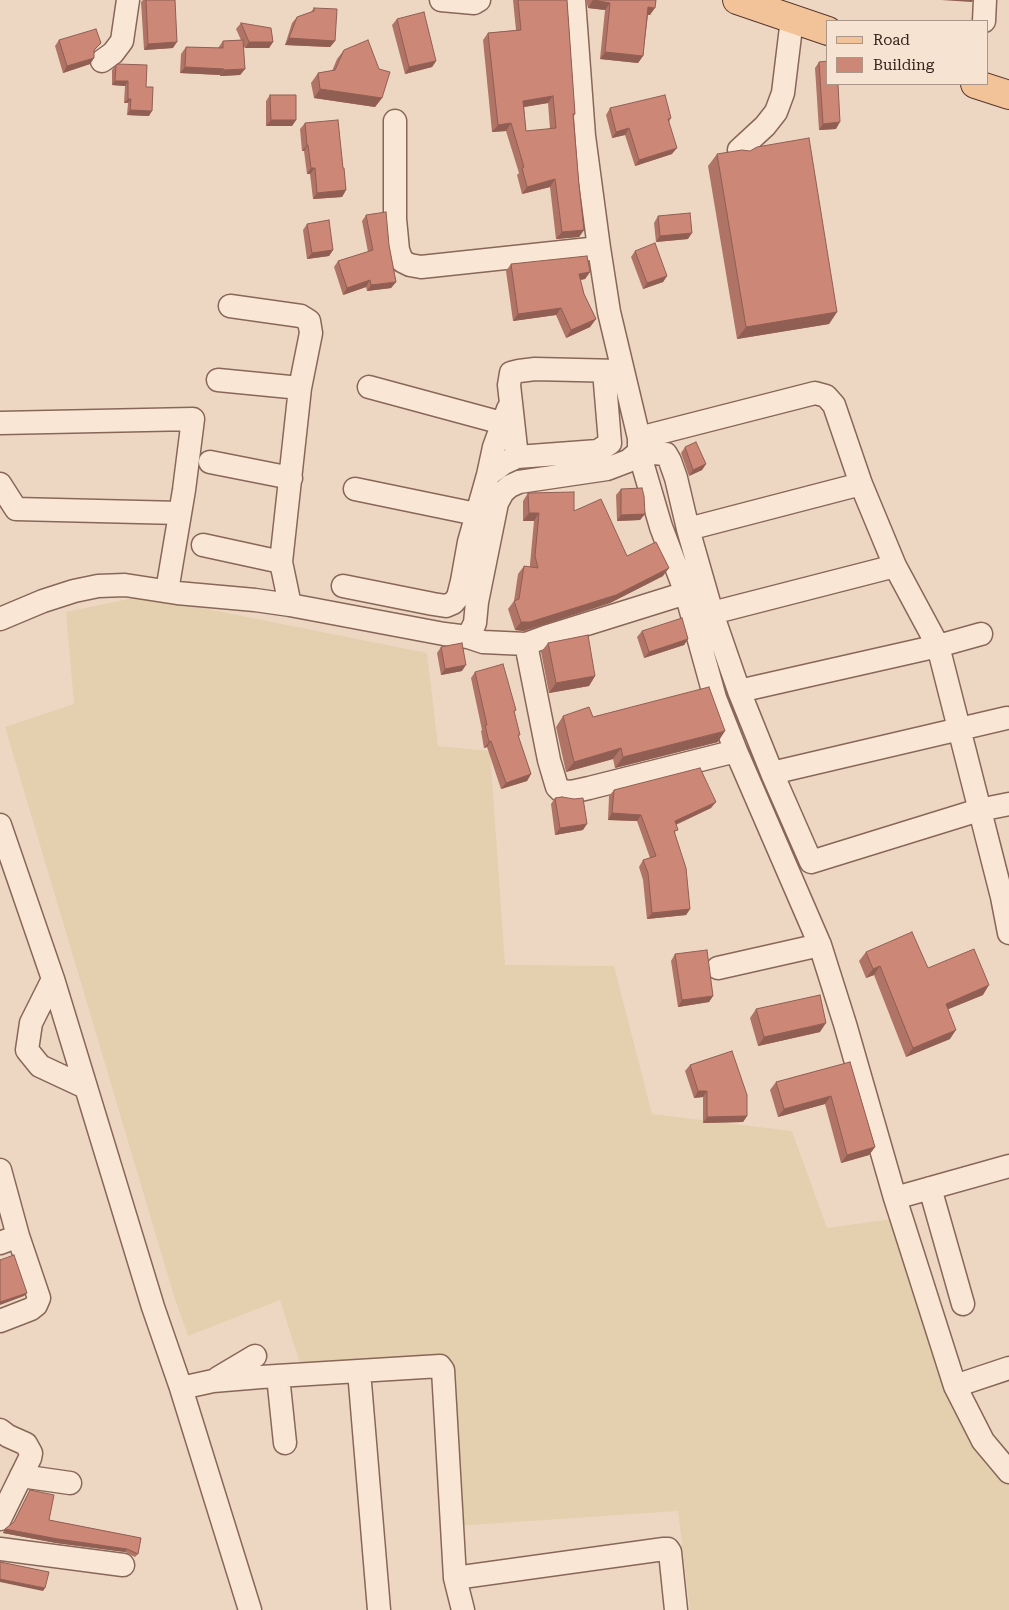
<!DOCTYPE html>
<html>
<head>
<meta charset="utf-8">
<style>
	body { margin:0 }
	#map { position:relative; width:1009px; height:1610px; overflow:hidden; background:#eed7c2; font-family:"Roboto Serif",serif }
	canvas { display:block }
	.legend { position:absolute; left:826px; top:20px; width:162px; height:65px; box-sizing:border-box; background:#f6e3d2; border:1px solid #aa978a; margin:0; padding:6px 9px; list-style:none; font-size:15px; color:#38241d }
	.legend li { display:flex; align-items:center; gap:10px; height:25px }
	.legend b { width:25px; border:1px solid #aa978a }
</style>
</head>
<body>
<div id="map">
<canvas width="1009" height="1610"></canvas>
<ul class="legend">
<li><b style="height:6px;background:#f2c299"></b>Road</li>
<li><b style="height:14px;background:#cd8777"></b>Building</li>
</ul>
</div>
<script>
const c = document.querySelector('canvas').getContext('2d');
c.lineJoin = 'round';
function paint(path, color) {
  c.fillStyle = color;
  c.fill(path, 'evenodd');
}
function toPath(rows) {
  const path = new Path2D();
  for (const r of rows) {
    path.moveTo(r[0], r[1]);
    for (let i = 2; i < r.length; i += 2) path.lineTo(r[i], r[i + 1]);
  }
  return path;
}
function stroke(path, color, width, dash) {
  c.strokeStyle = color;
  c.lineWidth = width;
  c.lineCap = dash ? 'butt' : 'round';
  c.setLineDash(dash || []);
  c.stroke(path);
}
paint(toPath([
	[138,597,202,608,427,653,438,746,490,751,505,965,614,966,652,1114,792,1131,827,1228,906,1217,965,1399,1009,1468,1009,1610,690,1610,678,1511,455,1526,443,1359,302,1370,280,1300,188,1336,174,1296,5,727,74,704,66,612]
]), '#e4cfaf');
const minor = toPath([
	[441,0,474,3,479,0],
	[984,21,985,0],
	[102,61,113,53,122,41,128,0],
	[395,121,395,219,398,250,402,261,410,265,421,267,599,248],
	[739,150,765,126,776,112,783,93,792,19],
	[230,306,301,316,309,321,311,333,300,388,281,562,290,605],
	[218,380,300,388],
	[369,387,502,423],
	[0,423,193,419,184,490,167,591],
	[639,438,815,393,826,396,834,405,861,484,895,566,938,646,1002,897,1009,933],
	[517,457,509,385,511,373,519,371,535,369,619,371],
	[210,462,291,478],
	[488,475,494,447,508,409],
	[0,484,16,509,180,513],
	[355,489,476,514],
	[688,529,861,484],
	[203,545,281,562],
	[343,586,433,604,446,606,453,603,458,597,462,581,469,542,488,475,504,463,517,457,598,451,610,443,604,371],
	[712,613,895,566],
	[0,619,43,601,74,591,98,586,125,585,177,593,255,600,290,605,444,634,468,637,475,623,477,602,497,503,503,492,510,486,519,482,607,469,628,461,639,452,639,438,609,312,599,248,584,136,574,0],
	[468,637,483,642,526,644,545,637,686,593],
	[526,644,549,760,557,787,561,791,571,792,589,788,736,751],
	[739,691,938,646,981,634],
	[772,773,1007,718],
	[1009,804,979,810,811,862,772,773,739,691,712,613,688,529,676,478,670,461,666,454,639,452,661,527,686,593,715,698,736,751,820,945,845,1024,895,1198,955,1386,983,1441,1009,1472],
	[0,825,53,979,153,1307,181,1388,250,1610],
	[718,968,820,945],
	[53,979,31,1023,27,1050,40,1066,85,1087],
	[0,1170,18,1236],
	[930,1188,963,1304],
	[895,1198,1009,1166],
	[0,1243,18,1236,39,1298,36,1305,31,1309,0,1321],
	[359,1371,379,1610],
	[278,1376,285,1443],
	[218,1378,255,1356],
	[955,1386,1009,1368],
	[181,1388,213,1381,261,1377,440,1366,443,1370,455,1578,463,1610],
	[0,1430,8,1436,26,1444,31,1453,30,1458,0,1519],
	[21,1476,70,1483],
	[0,1549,123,1565],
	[455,1578,664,1549,668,1549,670,1552,676,1610]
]);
const major = toPath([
	[737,0,828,31],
	[975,84,1009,95]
]);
stroke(minor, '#886759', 25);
stroke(major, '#56372d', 30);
stroke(minor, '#f9e6d5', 22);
stroke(major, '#f2c299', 28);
paint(toPath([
	[143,0,175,0,173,48,144,50,141,2],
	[513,0,567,0,575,114,574,116,579,185,584,230,579,237,556,239,550,187,522,194,517,175,519,173,506,131,492,132,483,40,488,33,516,30],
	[548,103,550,129,526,131,524,107],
	[586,0,656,0,650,15,648,15,643,56,638,63,600,59,605,10,588,8],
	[314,8,335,41,330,47,285,45,292,23,297,17,311,12],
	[397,19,436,61,432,67,405,74,392,25],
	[241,23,273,42,269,48,245,48,243,46,245,69,240,75,220,76,220,75,180,73,181,54,186,47,218,48,223,41,241,40,236,29],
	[59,40,101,43,94,51,94,58,90,64,63,73,55,46],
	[344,50,382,98,375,107,314,98,311,83,318,73,332,71,337,59],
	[819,62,836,129,819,130,815,68],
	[116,65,146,87,149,116,127,115,128,103,124,103,125,86,112,85,112,70],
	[270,95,296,120,292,126,266,126,266,101],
	[610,108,671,118,669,122,672,154,635,166,625,135,612,138,606,115],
	[305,123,343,168,346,190,342,197,313,199,310,174,307,174,304,151,302,151,300,129],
	[717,154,837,312,829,324,737,339,708,166],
	[366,215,389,245,396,282,391,288,367,291,366,287,343,295,334,267,338,261,368,252,362,221],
	[658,216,688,239,656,242,654,223],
	[307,224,333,250,329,256,307,259,303,230],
	[635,251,667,276,663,282,643,289,631,257],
	[511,264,590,272,585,279,580,280,584,294,596,319,590,327,566,338,556,315,513,321,506,271],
	[685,447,706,464,702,470,689,476,681,453],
	[621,489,645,514,640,520,617,521,616,495],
	[528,493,574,511,627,556,663,576,610,603,524,631,515,630,508,609,514,601,518,574,524,566,530,567,530,564,534,521,523,521,523,501],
	[642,631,688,639,684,645,644,658,637,637],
	[548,643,595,676,589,686,549,693,541,652],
	[441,647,462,671,441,675,437,653],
	[475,672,516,710,514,712,518,737,531,774,527,781,501,789,487,747,484,748,481,731,482,730,471,678],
	[563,716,593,717,718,742,615,768,613,759,566,772,556,727],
	[614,790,711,808,676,825,675,834,690,909,686,915,647,919,643,880,639,867,643,860,650,858,637,821,608,820,609,796],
	[555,798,583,830,555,835,551,804],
	[866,952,928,968,983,995,948,1009,950,1039,906,1057,874,975,866,978,859,961],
	[675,954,713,996,709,1002,678,1007,671,961],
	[756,1009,820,1032,758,1046,750,1018],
	[850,1062,875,1147,869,1155,841,1163,825,1104,778,1117,770,1090,776,1082],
	[690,1065,747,1116,743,1122,703,1123,703,1097,694,1098,685,1071],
	[30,1490,49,1520,141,1538,138,1554,135,1557,125,1552,56,1543,3,1533,5,1529,13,1523]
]), '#b07466');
paint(toPath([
	[593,0,610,3,605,10,588,8],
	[941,0,973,0,972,2],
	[648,7,655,8,650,15,643,15],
	[289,38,335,41,330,47,285,45],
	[177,42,173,48,144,50,148,44],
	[249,42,273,42,269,48,245,48],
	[605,52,643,56,638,63,600,59],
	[94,58,90,64,63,73,67,66],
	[436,61,432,67,405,74,409,67],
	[185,67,224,69,220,75,180,73],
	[245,69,240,75,220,76,224,70],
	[115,81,128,81,125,86,112,85],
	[320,89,382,98,375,107,314,98],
	[553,96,548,103,518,108,523,101],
	[128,99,131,99,128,103,124,103],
	[130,110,152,111,149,116,127,115],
	[271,120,296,120,292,126,266,126],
	[840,122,836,129,819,130,823,124],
	[511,123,506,131,492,132,498,125],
	[629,128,625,135,612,138,616,132],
	[307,145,308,145,304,151,302,151],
	[677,148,672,154,635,166,639,160],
	[311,168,315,168,310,174,307,174],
	[555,179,550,187,522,194,527,187],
	[346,190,342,197,313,199,317,193],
	[584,230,579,237,556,239,562,232],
	[692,233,688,239,656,242,660,236],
	[333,250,329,256,307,259,312,253],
	[590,272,585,279,574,281,579,274],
	[667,276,663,282,643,289,647,283],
	[370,280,366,287,343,295,347,288],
	[396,282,391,288,367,291,371,285],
	[561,308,556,315,513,321,518,314],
	[837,312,829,324,737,339,746,327],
	[596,319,590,327,566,338,571,330],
	[706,464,702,470,689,476,693,470],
	[529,513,539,513,534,521,523,521],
	[645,514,640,520,617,521,621,515],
	[669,568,663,576,610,603,524,631,515,630,521,622],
	[688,639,684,645,644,658,649,652],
	[466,665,462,671,441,675,445,669],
	[595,676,589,686,549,693,556,683],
	[725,731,718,742,615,768,623,757],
	[491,741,487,747,484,748,489,742],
	[621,748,613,759,566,772,574,762],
	[531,774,527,781,501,789,506,783],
	[716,802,711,808,670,827,675,821],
	[612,813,641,815,637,821,608,820],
	[587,824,583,830,555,835,560,828],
	[690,909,686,915,647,919,652,913],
	[880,966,874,975,866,978,873,969],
	[989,985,983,995,939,1013,946,1004],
	[713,996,709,1002,678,1007,682,1000],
	[826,1023,820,1032,758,1046,764,1037],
	[956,1030,950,1039,906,1057,913,1048],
	[698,1091,707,1091,703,1097,694,1098],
	[831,1096,825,1104,778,1117,784,1109],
	[747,1116,743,1122,703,1123,707,1117],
	[875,1147,869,1155,841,1163,847,1155],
	[27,1293,24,1296,0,1305,0,1302],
	[5,1529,127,1549,125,1552,56,1543,3,1533],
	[0,1579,45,1588,43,1591,0,1582]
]), '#905e53');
const building = toPath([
	[146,0,175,0,177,42,148,44,146,0],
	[518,0,567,0,575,114,573,114,579,185,584,230,562,232,555,179,527,187,522,168,524,167,511,123,498,125,488,33,521,30,518,0],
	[553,96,556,128,526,131,523,101,553,96],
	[593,0,656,0,655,8,648,7,643,56,605,52,610,3,593,0],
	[314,8,337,9,335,41,289,38,297,17,314,11,314,8],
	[424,12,436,61,409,67,397,19,424,12],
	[241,23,271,28,273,42,249,42,241,23],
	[96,29,101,43,94,50,94,58,67,66,59,40,96,29],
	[243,40,245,69,224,70,224,69,185,67,186,47,223,48,223,41,243,40],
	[368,40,379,69,390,72,382,98,320,89,318,73,335,70,344,50,368,40],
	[828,61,828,84,838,84,840,122,823,124,819,62,828,61],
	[118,64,147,65,146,87,153,87,152,111,130,110,131,99,128,99,128,81,115,81,116,65,118,64],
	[270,95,296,95,296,120,271,120,270,95],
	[665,95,671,118,668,119,677,148,639,160,629,128,616,132,610,108,665,95],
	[338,120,343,168,344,168,346,190,317,193,315,168,311,168,308,145,307,145,305,123,338,120],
	[809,138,837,312,746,327,717,154,742,150,750,151,757,147,809,138],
	[386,212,389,245,396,282,371,285,370,280,347,288,338,261,373,250,366,215,386,212],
	[690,213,692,233,660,236,658,216,690,213],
	[329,220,333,250,312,253,307,224,329,220],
	[655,243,667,276,647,283,635,251,655,243],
	[587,256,590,272,579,274,584,294,596,319,571,330,561,308,518,314,511,264,587,256],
	[696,442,706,464,693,470,685,447,696,442],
	[642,488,644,496,645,514,621,515,621,489,642,488],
	[574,492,574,511,601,499,627,556,656,542,669,568,616,595,530,622,521,622,514,601,519,599,524,566,538,568,535,556,539,513,529,513,528,493,574,492],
	[682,618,688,639,649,652,642,631,682,618],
	[588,635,595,676,556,683,548,643,588,635],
	[462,643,466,665,445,669,441,647,462,643],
	[503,664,516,710,514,711,520,735,518,735,531,774,506,783,491,741,489,742,485,725,487,725,475,672,503,664],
	[709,687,725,731,623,757,621,748,574,762,563,716,589,707,593,717,709,687],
	[700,768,716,802,675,821,678,830,674,831,686,868,690,909,652,913,648,873,643,860,656,856,641,815,612,813,614,790,700,768],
	[562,797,574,799,583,798,587,824,560,828,555,798,562,797],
	[912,932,928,968,974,949,989,985,946,1004,956,1030,913,1048,880,966,873,969,866,952,912,932],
	[707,950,713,996,682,1000,675,954,707,950],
	[820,995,826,1023,764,1037,756,1009,820,995],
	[732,1051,747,1095,747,1116,707,1117,707,1091,698,1091,690,1065,732,1051],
	[850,1062,875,1147,847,1155,831,1096,784,1109,776,1082,850,1062],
	[14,1255,27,1293,0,1302,0,1260,14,1255],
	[30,1490,54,1495,49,1520,141,1538,138,1554,127,1549,58,1539,5,1529,14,1522,30,1490],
	[0,1562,49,1572,45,1588,0,1579,0,1562]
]);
paint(building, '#cd8777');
stroke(building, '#905e53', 1);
</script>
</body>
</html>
